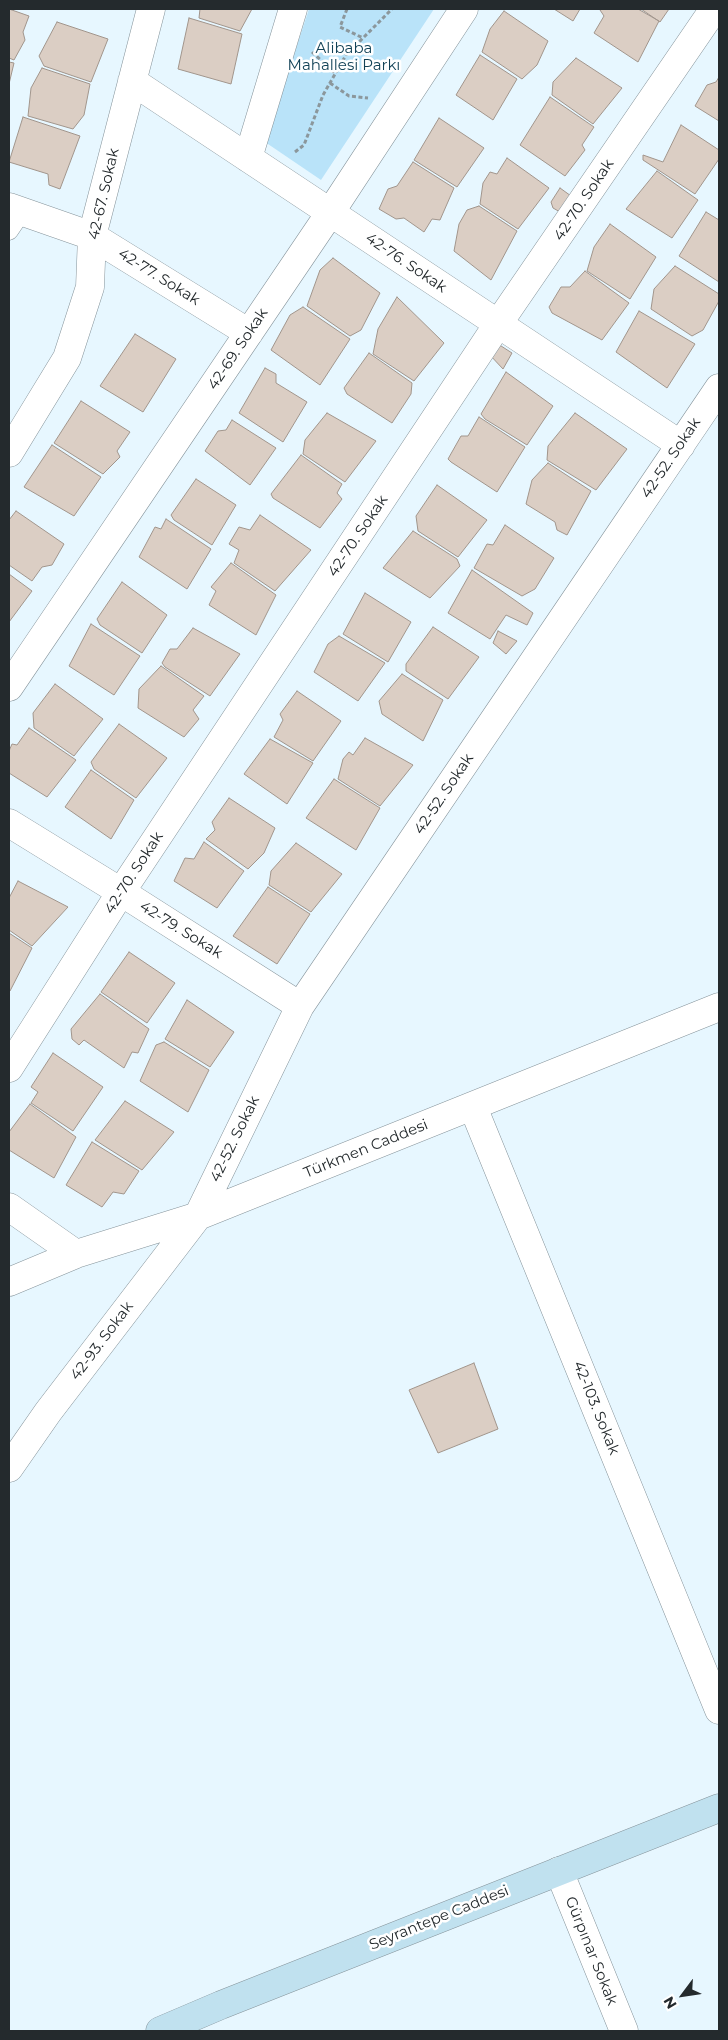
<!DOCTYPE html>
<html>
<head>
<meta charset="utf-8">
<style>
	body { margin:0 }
	#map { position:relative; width:728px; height:2040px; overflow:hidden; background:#e7f7ff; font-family:Montserrat,sans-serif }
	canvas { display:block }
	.frame { position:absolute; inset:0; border:10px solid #242a2d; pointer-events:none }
	.north { position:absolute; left:658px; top:1970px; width:50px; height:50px; -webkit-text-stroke:4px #fff; paint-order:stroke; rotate:239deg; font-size:14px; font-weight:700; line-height:20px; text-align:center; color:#242a2d }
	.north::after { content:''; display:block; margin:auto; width:18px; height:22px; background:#242a2d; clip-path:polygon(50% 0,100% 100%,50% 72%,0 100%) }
</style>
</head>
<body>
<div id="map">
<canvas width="728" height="2040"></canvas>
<div class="frame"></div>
<div class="north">N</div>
</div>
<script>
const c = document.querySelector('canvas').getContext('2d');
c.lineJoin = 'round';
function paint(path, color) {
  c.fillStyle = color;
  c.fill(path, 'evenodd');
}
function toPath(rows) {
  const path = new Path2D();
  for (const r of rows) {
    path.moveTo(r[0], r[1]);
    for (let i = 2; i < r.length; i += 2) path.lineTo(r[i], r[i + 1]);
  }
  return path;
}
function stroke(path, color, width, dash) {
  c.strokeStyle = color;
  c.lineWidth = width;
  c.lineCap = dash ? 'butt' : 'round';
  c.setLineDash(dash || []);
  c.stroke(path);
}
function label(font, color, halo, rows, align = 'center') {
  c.font = font + ' Montserrat,sans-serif';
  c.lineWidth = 5;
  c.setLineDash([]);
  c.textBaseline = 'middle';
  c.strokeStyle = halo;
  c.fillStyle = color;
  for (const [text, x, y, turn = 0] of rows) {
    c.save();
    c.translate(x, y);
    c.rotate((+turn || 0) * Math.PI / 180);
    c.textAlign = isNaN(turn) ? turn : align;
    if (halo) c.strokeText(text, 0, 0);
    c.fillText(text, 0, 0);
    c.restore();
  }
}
paint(toPath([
	[309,9,434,9,321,180,265,142]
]), '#b9e3f9');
const building = toPath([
	[9,9,29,16,23,32,25,40,14,60,9,58,9,9],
	[200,9,252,9,240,31,199,18,200,9],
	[554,9,580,9,573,21,554,9],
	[602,9,638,9,659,21,638,62,594,33,604,16,600,10,602,9],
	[641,9,669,9,660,22,641,9],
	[504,11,548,41,537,65,522,79,482,52,490,29,504,11],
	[189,18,242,34,231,84,178,69,189,18],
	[57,22,108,39,91,82,44,66,39,56,57,22],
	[480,55,517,79,493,120,456,95,480,55],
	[576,58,622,88,593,124,552,95,553,82,576,58],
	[9,62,14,63,9,84,9,62],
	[42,68,90,84,84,115,73,129,28,116,31,88,42,68],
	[719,77,719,121,695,106,707,85,716,82,719,77],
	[550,97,594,127,582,145,585,150,565,176,520,145,550,97],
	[23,117,80,136,60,189,49,185,48,174,9,162,23,117],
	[439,118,484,148,457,187,414,160,439,118],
	[681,125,719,150,719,159,695,194,643,160,643,155,663,162,681,125],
	[507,158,549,188,518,229,480,204,483,183,490,172,497,174,507,158],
	[413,162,454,188,440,220,432,219,424,232,404,218,396,219,379,209,388,189,397,186,413,162],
	[657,171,698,200,672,238,626,209,657,171],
	[560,188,578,201,569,217,553,208,551,202,560,188],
	[479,206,517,231,491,280,454,251,459,224,467,210,479,206],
	[706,212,719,220,719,282,679,256,706,212],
	[610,224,656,257,630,299,587,271,594,247,610,224],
	[333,258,380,293,361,330,350,336,307,306,320,270,333,258],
	[675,266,719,294,719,301,703,330,692,336,651,309,654,289,675,266],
	[585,271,629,303,602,340,552,313,549,307,561,287,570,287,585,271],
	[397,297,444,343,414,381,373,354,378,329,397,297],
	[303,307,350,339,320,385,271,350,290,315,303,307],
	[639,311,695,344,667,388,616,352,639,311],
	[135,334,176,359,143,412,100,386,135,334],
	[498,344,512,353,503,369,489,354,498,344],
	[369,353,412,383,411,394,392,423,347,394,344,388,369,353],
	[265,368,276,374,276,383,307,402,283,442,239,413,265,368],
	[506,372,553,406,527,445,485,419,481,414,506,372],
	[81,401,130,432,117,451,120,457,103,474,54,443,81,401],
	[327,413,376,441,345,482,303,454,305,440,327,413],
	[575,413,627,449,596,490,547,460,548,446,575,413],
	[479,417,525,447,497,492,451,462,448,459,461,436,468,436,479,417],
	[232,420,276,448,250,485,205,451,218,431,226,430,232,420],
	[52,445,101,477,74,516,24,487,52,445],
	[301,455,342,484,337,493,342,499,320,528,273,498,271,494,301,455],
	[548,463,591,491,567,535,557,530,555,522,526,504,532,480,548,463],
	[196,479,236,505,212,545,174,520,171,515,196,479],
	[437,485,487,520,458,557,418,531,416,516,437,485],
	[16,511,64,544,52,565,42,567,32,581,9,565,9,520,16,511],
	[260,515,311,550,275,591,234,563,239,550,229,544,239,527,250,530,260,515],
	[166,519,211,549,187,589,139,557,155,527,161,529,166,519],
	[505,525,554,558,535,589,522,596,474,568,487,544,493,545,505,525],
	[413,531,457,559,460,566,430,598,383,568,413,531],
	[231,563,276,595,256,635,209,605,216,591,211,587,231,563],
	[472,570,533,613,527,625,506,615,490,639,448,613,472,570],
	[9,574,32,591,9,622,9,574],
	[122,582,167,615,142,653,100,625,97,619,122,582],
	[365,593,411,622,388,662,343,634,365,593],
	[91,624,140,656,114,695,69,666,91,624],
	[433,627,479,657,448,699,406,671,406,664,433,627],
	[193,628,240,654,210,696,165,667,162,663,170,649,177,649,193,628],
	[498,631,517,641,506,654,493,643,498,631],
	[339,636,385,663,358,701,314,672,328,644,339,636],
	[161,666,204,696,193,710,199,719,184,737,138,708,139,689,161,666],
	[402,674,443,700,423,741,382,714,379,701,402,674],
	[55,684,103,719,74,756,34,728,33,713,55,684],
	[297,691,341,721,313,761,274,737,283,720,280,714,297,691],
	[119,724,167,758,136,798,94,769,91,762,119,724],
	[29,728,76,760,47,797,9,773,9,751,12,744,17,745,29,728],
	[365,738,413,765,380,806,338,779,343,759,349,752,353,755,365,738],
	[270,739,313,763,287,804,244,774,270,739],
	[91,770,134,800,111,839,65,807,91,770],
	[334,779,380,808,356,850,306,818,334,779],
	[229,798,275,828,264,853,248,869,206,839,215,830,212,822,229,798],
	[204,842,244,871,217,908,174,881,185,858,194,859,204,842],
	[296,843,342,874,311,912,269,885,271,871,296,843],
	[18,881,68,907,32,946,9,930,9,898,18,881],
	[268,887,310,914,277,964,233,936,268,887],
	[9,933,32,948,10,991,9,991,9,933],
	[129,952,175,983,147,1023,101,992,129,952],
	[100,994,149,1029,138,1053,132,1052,124,1068,84,1040,79,1045,72,1039,71,1029,100,994],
	[187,1000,234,1032,210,1067,165,1039,187,1000],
	[164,1042,209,1070,188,1112,140,1081,156,1045,164,1042],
	[53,1053,103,1087,73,1131,31,1103,38,1092,31,1087,53,1053],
	[125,1101,174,1132,142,1170,95,1140,125,1101],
	[30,1104,76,1137,54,1178,9,1150,9,1132,30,1104],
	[92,1142,139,1171,124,1194,113,1192,102,1207,66,1185,92,1142],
	[474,1363,498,1429,438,1453,409,1390,474,1363]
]);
paint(building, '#dbcec4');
stroke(building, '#a1958c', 1);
const lane = toPath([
	[9,231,22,212]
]);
const street = toPath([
	[132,81,681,445],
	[248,158,293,9],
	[9,207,92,236,249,333],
	[9,453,67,358,90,287,92,236,151,9],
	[9,687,330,213,464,9],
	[9,823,121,892,300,1006],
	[9,1068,121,892,498,324,714,9],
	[473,1107,719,1710],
	[9,1207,76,1254],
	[9,1282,76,1254,198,1216,719,1007],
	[9,1468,48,1412,198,1216,300,1006,719,388],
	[559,1871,624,2031]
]);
const secondary = toPath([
	[160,2031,221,2005,719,1808]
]);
stroke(lane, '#86949b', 19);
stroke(street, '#86949b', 29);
stroke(secondary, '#86949b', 29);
stroke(toPath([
	[347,9,340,27,363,38],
	[312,52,336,74],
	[330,83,349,96,368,98],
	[295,152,304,145,323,95,346,55,392,9]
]), '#8b979c', 3, [4, 2.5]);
stroke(lane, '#fff', 18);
stroke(street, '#fff', 28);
stroke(secondary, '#c0e1ef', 28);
label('15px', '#124257', '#fff', [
	["Alibaba",344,49],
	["Mahallesi Parkı",344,66]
]);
label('15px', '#242a2d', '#fff', [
	["42-67. Sokak",104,194,-77],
	["42-70. Sokak",584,200,-56],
	["42-76. Sokak",406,263,34],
	["42-77. Sokak",159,277,32],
	["42-69. Sokak",238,349,-56],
	["42-52. Sokak",671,458,-56],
	["42-70. Sokak",358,536,-56],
	["42-52. Sokak",444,794,-56],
	["42-70. Sokak",134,873,-57],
	["42-79. Sokak",181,930,32],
	["42-52. Sokak",235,1139,-64],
	["Türkmen Caddesi",366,1149,-22],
	["42-93. Sokak",102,1341,-53],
	["42-103. Sokak",596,1408,68],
	["Seyrantepe Caddesi",439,1918,-22],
	["Gürpınar Sokak",591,1951,68]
]);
</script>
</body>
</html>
